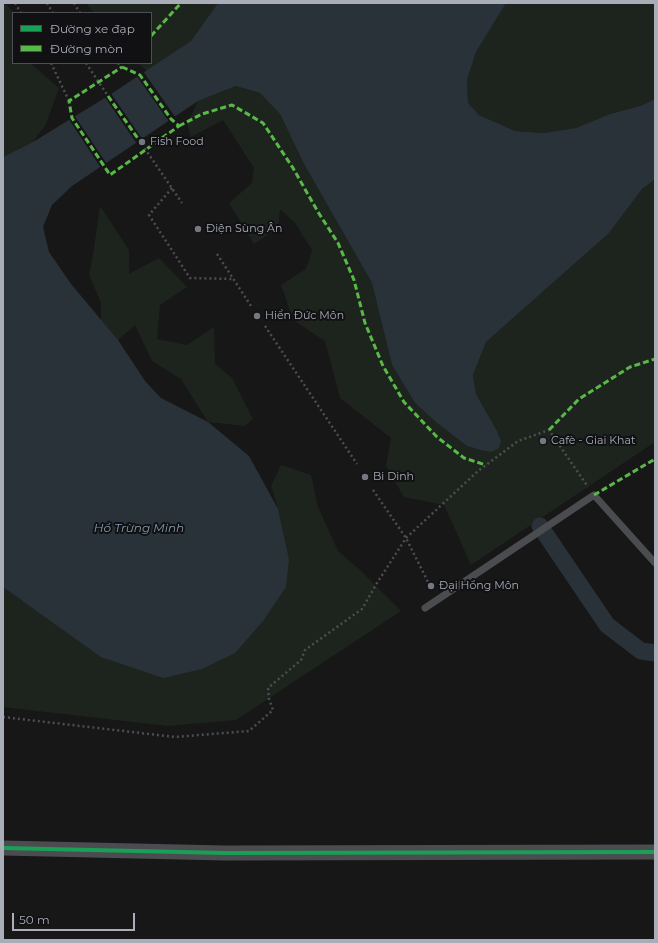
<!DOCTYPE html>
<html>
<head>
<meta charset="utf-8">
<style>
	body { margin:0 }
	#map { position:relative; width:658px; height:943px; overflow:hidden; background:#171717; font-family:Montserrat,sans-serif }
	canvas { display:block }
	.frame { position:absolute; inset:0; border:4px solid #a8adb8; pointer-events:none }
	.legend { position:absolute; left:12px; top:12px; width:140px; height:52px; box-sizing:border-box; background:#111113; border:1px solid #4d4f55; margin:0; padding:5px 7px; list-style:none; font-size:12px; color:#a8adb8 }
	.legend li { display:flex; align-items:center; gap:8px; height:20px }
	.legend b { width:20px; border:1px solid #4d4f55 }
	.scale { position:absolute; left:12px; top:913px; width:123px; height:18px; box-sizing:border-box; border:2px solid #a8adb8; border-top:0; padding-left:5px; font-size:12px; line-height:14px; white-space:nowrap; color:#a8adb8; -webkit-text-stroke:3px #111113; paint-order:stroke }
</style>
</head>
<body>
<div id="map">
<canvas width="658" height="943"></canvas>
<div class="frame"></div>
<ul class="legend">
<li><b style="height:5px;background:#1a9f57"></b>Đường xe đạp</li>
<li><b style="height:5px;background:#58b947"></b>Đường mòn</li>
</ul>
<div class="scale">50 m</div>
</div>
<script>
const c = document.querySelector('canvas').getContext('2d');
c.lineJoin = 'round';
function paint(path, color) {
  c.fillStyle = color;
  c.fill(path, 'evenodd');
}
function toPath(rows) {
  const path = new Path2D();
  for (const r of rows) {
    path.moveTo(r[0], r[1]);
    for (let i = 2; i < r.length; i += 2) path.lineTo(r[i], r[i + 1]);
  }
  return path;
}
function stroke(path, color, width, dash) {
  c.strokeStyle = color;
  c.lineWidth = width;
  c.lineCap = dash ? 'butt' : 'round';
  c.setLineDash(dash || []);
  c.stroke(path);
}
function label(font, color, halo, rows, align = 'center') {
  c.font = font + ' Montserrat,sans-serif';
  c.lineWidth = 4;
  c.setLineDash([]);
  c.textBaseline = 'middle';
  c.strokeStyle = halo;
  c.fillStyle = color;
  for (const [text, x, y, turn = 0] of rows) {
    c.save();
    c.translate(x, y);
    c.rotate((+turn || 0) * Math.PI / 180);
    c.textAlign = isNaN(turn) ? turn : align;
    if (halo) c.strokeText(text, 0, 0);
    c.fillText(text, 0, 0);
    c.restore();
  }
}
paint(toPath([
	[3,3,5,3,14,13,13,13,13,63,30,63,59,88,46,124,33,142,3,157],
	[86,3,218,3,191,41,147,71,138,63,151,63,151,13,94,13],
	[506,3,655,3,655,99,640,106,610,114,576,128,543,133,515,131,479,115,468,103,467,80,476,52],
	[236,86,260,93,280,114,304,164,372,283,392,365,415,403,437,423,467,446,484,451,491,452,501,441,497,431,476,394,473,375,486,342,609,233,642,189,655,179,655,442,471,565,444,505,404,497,386,466,391,438,340,398,325,341,293,320,281,285,306,269,312,250,295,223,280,209,278,228,254,244,229,203,252,183,254,168,223,120,191,137,187,124,198,101],
	[100,206,129,250,129,274,159,258,187,287,160,305,157,339,187,345,214,327,215,364,232,378,253,419,245,426,208,422,181,379,152,361,135,325,118,340,101,320,101,303,89,275,93,255],
	[281,465,311,475,318,507,338,551,360,570,401,611,236,720,168,726,3,707,3,587,22,601,289,559,278,509,271,486]
]), '#1d241e');
paint(toPath([
	[218,3,506,3,476,52,467,80,468,103,479,115,515,131,543,133,576,128,610,114,640,106,655,99,655,179,642,189,609,233,486,342,473,375,476,394,497,431,501,441,499,448,491,452,484,451,467,446,437,423,415,403,392,365,372,283,304,164,280,114,260,93,236,86,198,101,72,186,52,205,43,227,49,252,71,284,118,340,145,381,161,398,208,422,249,456,278,509,289,559,286,587,263,621,235,653,202,669,163,678,101,657,3,587,3,157,33,142,108,96,191,41]
]), '#2a3239');
paint(toPath([
	[143,71,176,118,170,123,136,75],
	[110,92,143,140,137,144,104,96],
	[74,115,107,164,101,168,68,118]
]), '#171717');
stroke(toPath([
	[540,526,607,625,641,651,655,653]
]), '#2a3239', 17);
stroke(toPath([
	[15,3,21,13],
	[47,3,53,13],
	[74,3,80,13],
	[51,63,69,101],
	[86,63,108,96],
	[118,63,122,67],
	[139,140,182,203],
	[172,188,149,215,190,278,233,279],
	[217,254,251,306],
	[265,326,357,464],
	[373,490,406,538,428,582],
	[3,717,175,737,249,731,273,710,269,699,268,688,301,660,305,650,362,609,377,583,406,538,478,471,518,441,549,430,588,487]
]), '#4d4e52', 2.5, [2, 3]);
stroke(toPath([
	[425,608,594,495,655,563]
]), '#4b4c50', 7);
stroke(toPath([
	[3,848,225,853,655,852]
]), '#4b4c50', 15);
stroke(toPath([
	[151,36,181,3],
	[122,67,140,75,171,119,179,126,110,175,72,118,69,101,122,67],
	[108,96,139,140],
	[179,126,202,114,232,105,263,123,293,168,318,212,338,243,354,280,365,323,383,366,404,402,437,437,464,458,486,465],
	[549,430,579,399,630,367,655,359],
	[594,495,655,459]
]), '#58b947', 3, [6, 3]);
stroke(toPath([
	[3,848,225,853,655,852]
]), '#1a9f57', 4);
for (const [x, y, r, color] of [
	[142,142,4,"#757880"],
	[198,229,4,"#757880"],
	[257,316,4,"#757880"],
	[543,441,4,"#757880"],
	[365,477,4,"#757880"],
	[431,586,4,"#757880"]
]) {
  const dot = new Path2D();
  dot.arc(x, y, r, 0, 2 * Math.PI);
  c.fillStyle = color;
  c.fill(dot);
  stroke(dot, '#111113', 1.5);
}
label('11px', '#a8adb8', '#111113', [
	["Fish Food",150,142],
	["Điện Sùng Ân",206,229],
	["Hiển Đức Môn",265,316],
	["Cafè - Giai Khat",551,441],
	["Bi Dinh",373,477],
	["Đại Hồng Môn",439,586]
], 'left');
label('italic 12px', '#7f9bb3', '#111113', [
	["Hồ Trừng Minh",139,528]
]);
</script>
</body>
</html>
